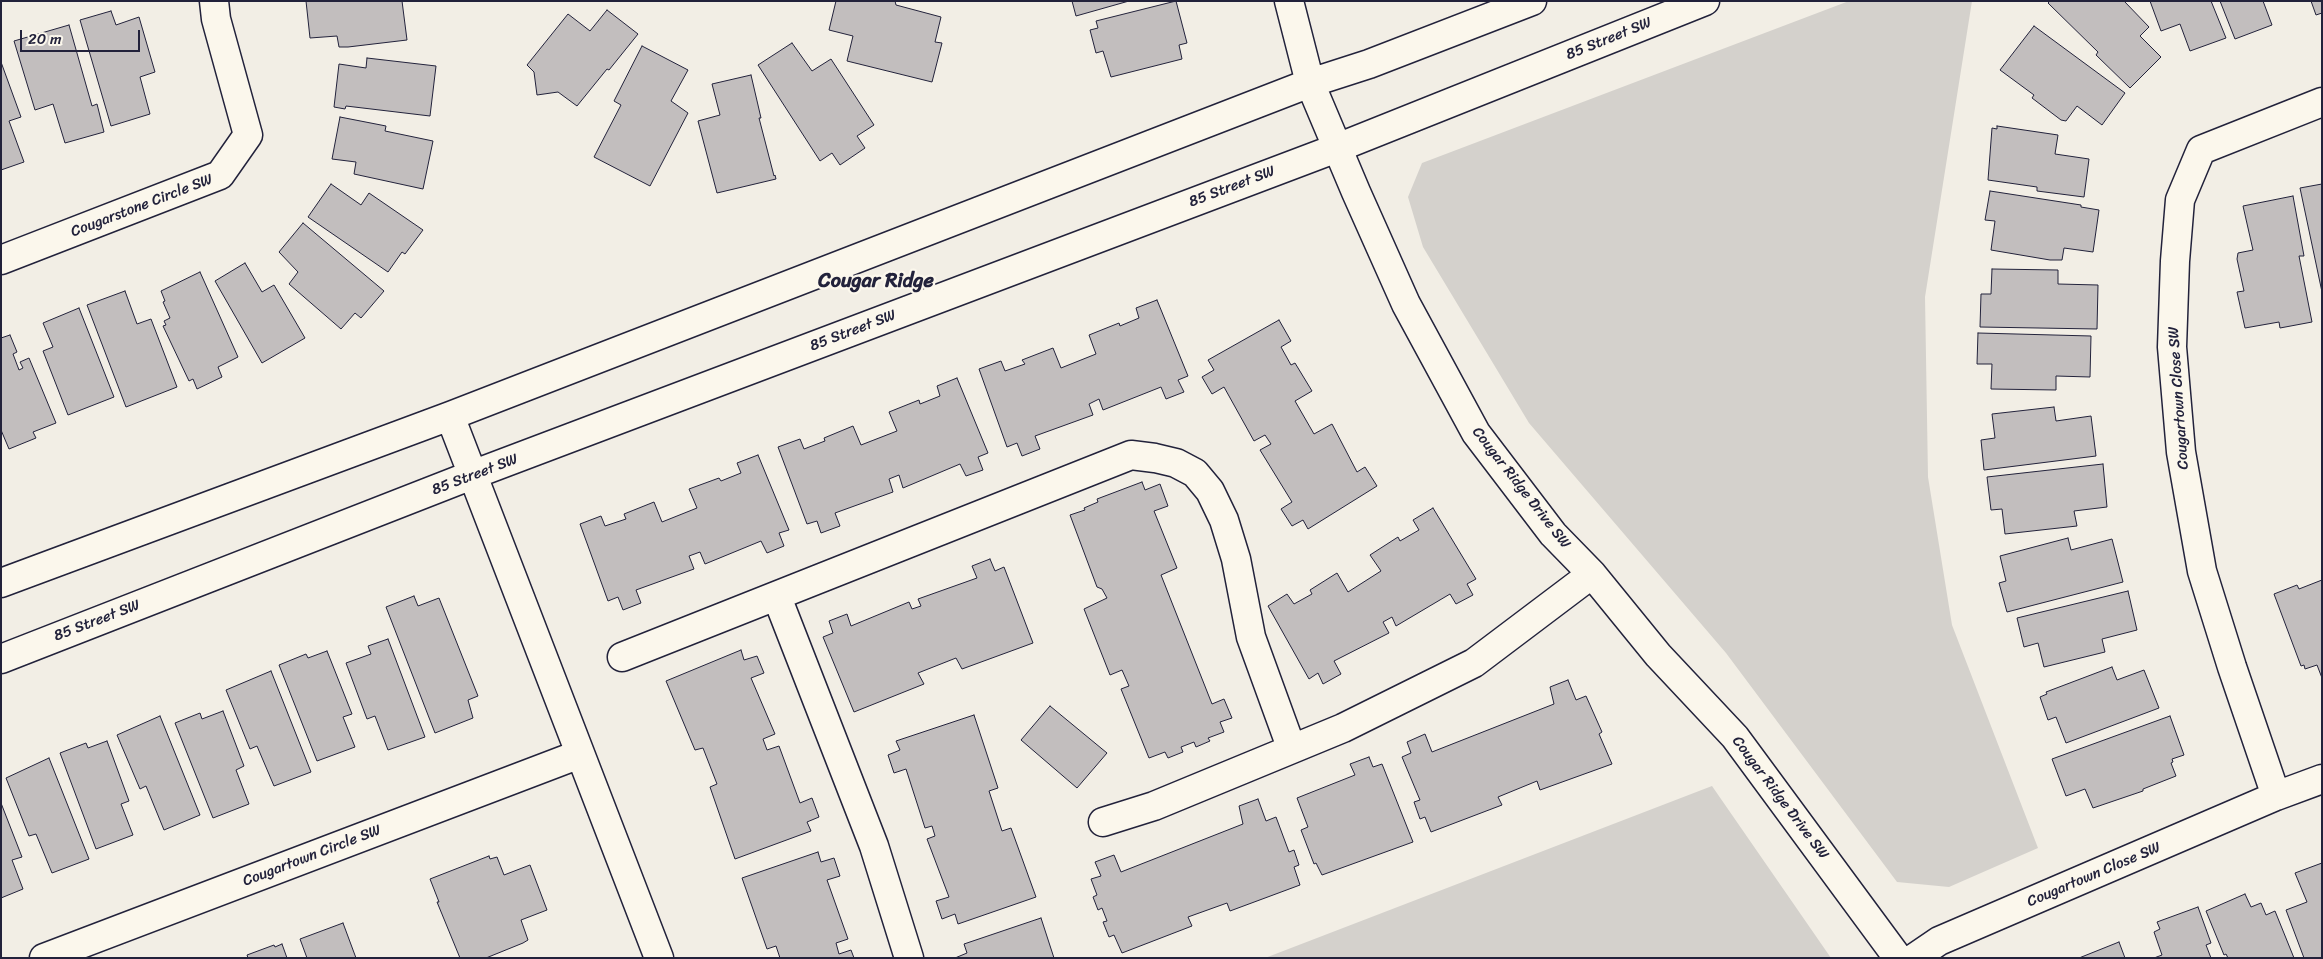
<!DOCTYPE html>
<html>
<head>
<meta charset="utf-8">
<style>
	body { margin:0 }
	#map { position:relative; width:2323px; height:959px; overflow:hidden; background:#f2eee5; font-family:Sriracha,sans-serif }
	canvas { display:block }
	.frame { position:absolute; inset:0; border:2px solid #22223b; pointer-events:none }
	.scale { position:absolute; left:20px; top:30px; width:120px; height:22px; box-sizing:border-box; border:2px solid #22223b; border-top:0; padding-left:6px; font-size:15px; line-height:18px; white-space:nowrap; color:#22223b; -webkit-text-stroke:4px #fbf7ec; paint-order:stroke }
</style>
</head>
<body>
<div id="map">
<canvas width="2323" height="959"></canvas>
<div class="frame"></div>
<div class="scale">20 m</div>
</div>
<script>
const c = document.querySelector('canvas').getContext('2d');
c.lineJoin = 'round';
function paint(path, color) {
  c.fillStyle = color;
  c.fill(path, 'evenodd');
}
function toPath(rows) {
  const path = new Path2D();
  for (const r of rows) {
    path.moveTo(r[0], r[1]);
    for (let i = 2; i < r.length; i += 2) path.lineTo(r[i], r[i + 1]);
  }
  return path;
}
function stroke(path, color, width, dash) {
  c.strokeStyle = color;
  c.lineWidth = width;
  c.lineCap = dash ? 'butt' : 'round';
  c.setLineDash(dash || []);
  c.stroke(path);
}
function label(font, color, halo, rows, align = 'center') {
  c.font = font + ' Sriracha,sans-serif';
  c.lineWidth = 4.5;
  c.setLineDash([]);
  c.textBaseline = 'middle';
  c.strokeStyle = halo;
  c.fillStyle = color;
  for (const [text, x, y, turn = 0] of rows) {
    c.save();
    c.translate(x, y);
    c.rotate((+turn || 0) * Math.PI / 180);
    c.textAlign = isNaN(turn) ? turn : align;
    if (halo) c.strokeText(text, 0, 0);
    c.fillText(text, 0, 0);
    c.restore();
  }
}
paint(toPath([
	[1849,1,1972,1,1925,297,1928,477,1952,625,2038,848,1949,887,1897,882,1726,653,1529,423,1423,247,1408,197,1422,163],
	[1712,786,1831,958,1265,958]
]), '#d4d1cc');
const building = toPath([
	[306,1,402,1,407,40,348,47,339,47,337,36,310,38,306,1],
	[836,1,895,1,896,5,941,17,935,42,942,43,932,82,847,61,853,36,829,30,836,1],
	[1072,1,1129,1,1076,16,1072,1],
	[1176,1,1187,43,1179,45,1182,59,1111,77,1103,51,1096,53,1090,30,1098,28,1096,21,1176,1],
	[2050,1,2124,1,2149,27,2140,36,2161,57,2130,88,2096,55,2098,52,2048,3,2050,1],
	[2150,1,2211,1,2226,38,2190,51,2180,24,2161,31,2150,1],
	[2220,1,2263,1,2272,25,2235,39,2220,1],
	[2311,1,2322,1,2322,13,2316,15,2311,1],
	[607,10,638,34,609,70,607,69,577,106,558,92,537,95,534,72,527,65,568,14,590,31,607,10],
	[111,11,116,25,139,17,155,72,140,77,150,114,111,126,80,20,111,11],
	[69,25,92,106,97,104,104,132,65,143,53,104,35,110,14,41,69,25],
	[2034,26,2125,93,2102,125,2077,106,2066,121,2061,120,2032,98,2034,95,2000,70,2034,26],
	[792,43,812,71,831,59,874,125,857,136,865,148,840,165,832,153,820,161,758,65,792,43],
	[642,46,688,70,671,101,688,113,650,186,594,157,621,105,614,101,642,46],
	[367,58,436,66,430,116,346,106,345,109,334,107,339,64,366,68,367,58],
	[1,62,21,117,9,121,24,162,1,170,1,62],
	[751,75,761,118,759,118,774,176,775,175,776,179,717,193,698,121,720,115,712,84,751,75],
	[340,117,386,126,385,131,433,141,423,189,354,174,356,162,332,159,340,117],
	[1997,126,2058,135,2055,154,2089,159,2084,197,2037,191,2037,187,1988,180,1992,128,1997,129,1997,126],
	[331,184,361,205,369,193,423,230,405,254,402,252,388,272,308,217,331,184],
	[2322,184,2322,292,2300,188,2322,184],
	[1990,191,2081,205,2081,207,2099,210,2093,252,2064,248,2062,260,2050,260,1991,250,1995,221,1985,220,1990,191],
	[2293,196,2304,256,2299,256,2312,322,2280,328,2279,322,2245,328,2237,292,2244,291,2237,259,2238,253,2253,250,2243,206,2293,196],
	[303,223,384,291,361,318,355,313,341,329,289,284,298,272,279,252,303,223],
	[245,263,262,292,274,285,305,338,262,363,215,281,245,263],
	[1992,269,2058,270,2058,284,2098,285,2097,329,1980,327,1981,294,1991,294,1992,269],
	[200,272,238,357,218,367,222,377,197,389,193,379,189,381,163,326,166,325,164,321,170,318,163,302,165,301,161,291,200,272],
	[125,291,137,324,151,319,177,387,126,407,87,305,125,291],
	[1157,300,1188,376,1178,380,1184,392,1166,399,1161,387,1103,410,1099,399,1089,404,1093,415,1035,436,1040,449,1022,456,1017,443,1007,447,979,369,1001,361,1005,371,1025,364,1022,360,1053,348,1061,368,1096,354,1089,335,1119,323,1120,326,1139,318,1136,308,1157,300],
	[79,308,114,397,68,415,43,351,53,347,43,323,79,308],
	[1279,320,1291,341,1281,347,1291,365,1295,363,1312,391,1295,401,1314,434,1332,424,1357,472,1365,467,1377,486,1308,529,1303,520,1292,526,1281,509,1292,502,1260,450,1271,444,1265,435,1254,441,1224,387,1212,394,1202,377,1214,370,1208,360,1279,320],
	[1978,333,2091,336,2090,377,2056,376,2056,390,1991,389,1992,364,1977,364,1978,333],
	[10,335,17,352,13,354,19,370,23,368,20,362,29,358,56,423,33,432,36,438,9,449,1,430,1,338,10,335],
	[957,378,988,453,978,457,983,470,966,476,960,464,903,488,899,475,889,479,893,492,835,513,840,526,821,533,817,521,807,524,778,447,800,439,804,449,825,441,824,438,853,426,861,445,897,431,889,412,919,400,920,404,940,396,937,386,957,378],
	[2054,407,2056,421,2091,416,2096,456,1984,470,1981,440,1995,438,1992,414,2054,407],
	[758,455,789,530,779,533,784,546,767,553,761,541,705,564,700,552,689,556,694,569,636,590,641,603,623,610,618,597,608,601,580,524,601,516,605,526,626,519,624,514,654,502,662,522,697,508,689,489,719,478,721,481,741,473,737,463,758,455],
	[2103,464,2107,507,2074,511,2077,526,2005,534,2002,509,1991,510,1987,477,2103,464],
	[1142,482,1145,490,1160,484,1168,506,1154,511,1177,568,1161,575,1212,704,1224,699,1232,718,1220,722,1224,732,1208,738,1210,741,1196,747,1194,742,1181,747,1183,752,1168,758,1165,752,1149,758,1121,689,1129,686,1122,670,1110,675,1084,609,1107,598,1102,589,1097,587,1070,515,1085,510,1084,508,1098,502,1097,499,1142,482],
	[1433,508,1476,579,1467,584,1473,595,1456,604,1450,594,1396,626,1392,617,1383,622,1389,633,1334,661,1341,674,1323,684,1318,673,1309,679,1268,606,1287,594,1294,604,1312,594,1310,590,1337,573,1348,592,1381,571,1370,555,1398,537,1400,541,1419,530,1413,520,1433,508],
	[2068,538,2071,550,2112,539,2123,582,2007,612,1999,583,2006,581,2000,556,2068,538],
	[990,559,995,571,1004,567,1033,643,962,669,956,658,918,673,924,684,854,712,823,637,833,633,829,621,847,614,851,626,909,602,912,609,921,606,918,599,977,578,972,566,990,559],
	[2322,580,2322,678,2317,665,2305,669,2304,665,2301,666,2274,594,2297,585,2299,589,2322,580],
	[2128,591,2137,630,2102,639,2105,652,2044,667,2038,643,2024,647,2017,618,2128,591],
	[414,596,418,606,439,598,478,696,468,700,473,718,435,733,386,607,414,596],
	[388,639,425,737,388,750,375,716,367,719,346,663,371,654,368,646,388,639],
	[741,650,744,660,757,656,764,673,751,678,775,734,763,739,767,750,779,746,800,803,812,798,819,817,807,822,811,831,735,859,710,787,717,784,703,748,695,750,666,681,741,650],
	[327,651,352,714,343,717,355,747,317,761,279,665,306,654,308,658,327,651],
	[2112,667,2117,680,2144,670,2159,708,2066,743,2056,717,2048,720,2040,697,2047,694,2046,692,2112,667],
	[271,671,311,772,274,786,257,746,250,749,226,690,271,671],
	[1568,680,1576,700,1586,696,1602,732,1599,734,1612,764,1540,790,1537,781,1498,797,1502,805,1431,832,1425,817,1420,819,1414,802,1420,800,1402,757,1411,753,1407,742,1425,734,1432,752,1554,704,1550,687,1568,680],
	[1050,706,1107,753,1077,788,1021,740,1050,706],
	[223,711,244,766,236,770,249,804,213,818,175,723,200,713,202,719,223,711],
	[974,715,998,788,989,791,1002,831,1011,828,1036,897,958,924,955,914,942,919,936,901,949,897,927,839,935,836,932,826,925,828,906,769,894,773,888,755,900,750,896,741,974,715],
	[160,716,200,815,164,830,146,786,140,789,117,735,160,716],
	[2170,716,2184,755,2172,759,2173,762,2171,763,2176,776,2143,789,2143,791,2093,808,2085,789,2066,796,2052,759,2170,716],
	[107,741,129,801,121,804,133,835,96,849,60,753,86,743,88,748,107,741],
	[1369,757,1373,767,1382,764,1413,842,1322,875,1316,863,1314,864,1301,830,1308,827,1297,798,1355,775,1350,764,1369,757],
	[49,758,89,859,52,873,36,834,29,836,6,778,49,758],
	[1258,799,1266,821,1276,817,1289,852,1294,850,1299,865,1294,867,1300,885,1230,911,1227,903,1188,917,1192,926,1122,953,1114,935,1109,937,1103,922,1107,921,1102,908,1098,910,1093,897,1097,895,1091,879,1101,876,1095,862,1114,855,1121,872,1243,824,1239,806,1258,799],
	[1,803,22,857,12,860,23,889,1,898,1,803],
	[818,852,821,862,834,858,840,876,827,880,848,939,836,943,839,954,851,950,854,958,780,958,776,946,767,949,742,878,818,852],
	[489,856,490,859,497,857,504,875,530,865,547,910,521,920,528,940,523,943,486,958,460,958,437,902,439,902,430,879,489,856],
	[2322,863,2322,958,2304,958,2286,910,2307,902,2295,873,2322,863],
	[2245,894,2251,907,2261,903,2266,915,2275,911,2294,958,2228,958,2226,954,2224,955,2206,911,2245,894],
	[2198,907,2211,943,2206,945,2211,958,2154,958,2162,955,2154,932,2160,929,2157,922,2198,907],
	[1041,918,1054,958,955,958,967,953,964,944,1041,918],
	[343,923,356,958,307,958,300,939,343,923],
	[2119,942,2125,958,2079,958,2119,942],
	[282,944,287,958,248,958,247,955,274,945,275,947,282,944]
]);
paint(building, '#c2bebe');
stroke(building, '#22223b', 1);
const minor = toPath([
	[1289,1,1310,83,1356,192,1406,304,1476,433,1553,534,1592,574,1658,655,1735,737,1898,958],
	[1,260,220,175,248,135,216,19,214,1],
	[450,416,659,958],
	[1,583,450,416,1310,83,1369,64,1532,1],
	[777,597,874,846,909,958],
	[622,657,1131,455,1155,458,1176,463,1195,473,1210,491,1224,520,1236,559,1251,637,1291,747],
	[1,659,472,475,1337,148,1705,1],
	[2276,796,2232,667,2202,571,2181,452,2172,347,2175,261,2180,200,2201,150,2322,102],
	[1103,822,1154,806,1343,728,1474,663,1592,574],
	[44,958,580,754],
	[1914,958,1939,941,2276,796,2322,779]
]);
stroke(minor, '#22223b', 31);
stroke(minor, '#fbf7ec', 28);
label('15px', '#22223b', '#fbf7ec', [
	["85 Street SW",1609,39,-22],
	["85 Street SW",1232,187,-21],
	["Cougarstone Circle SW",142,206,-21],
	["85 Street SW",853,331,-21],
	["Cougartown Close SW",2179,398,-94],
	["85 Street SW",475,475,-21],
	["Cougar Ridge Drive SW",1521,488,52],
	["85 Street SW",97,621,-21],
	["Cougar Ridge Drive SW",1780,798,53],
	["Cougartown Circle SW",312,856,-21],
	["Cougartown Close SW",2094,875,-23]
]);
label('bold 20px', '#22223b', '#fbf7ec', [
	["Cougar Ridge",876,282]
]);
</script>
</body>
</html>
